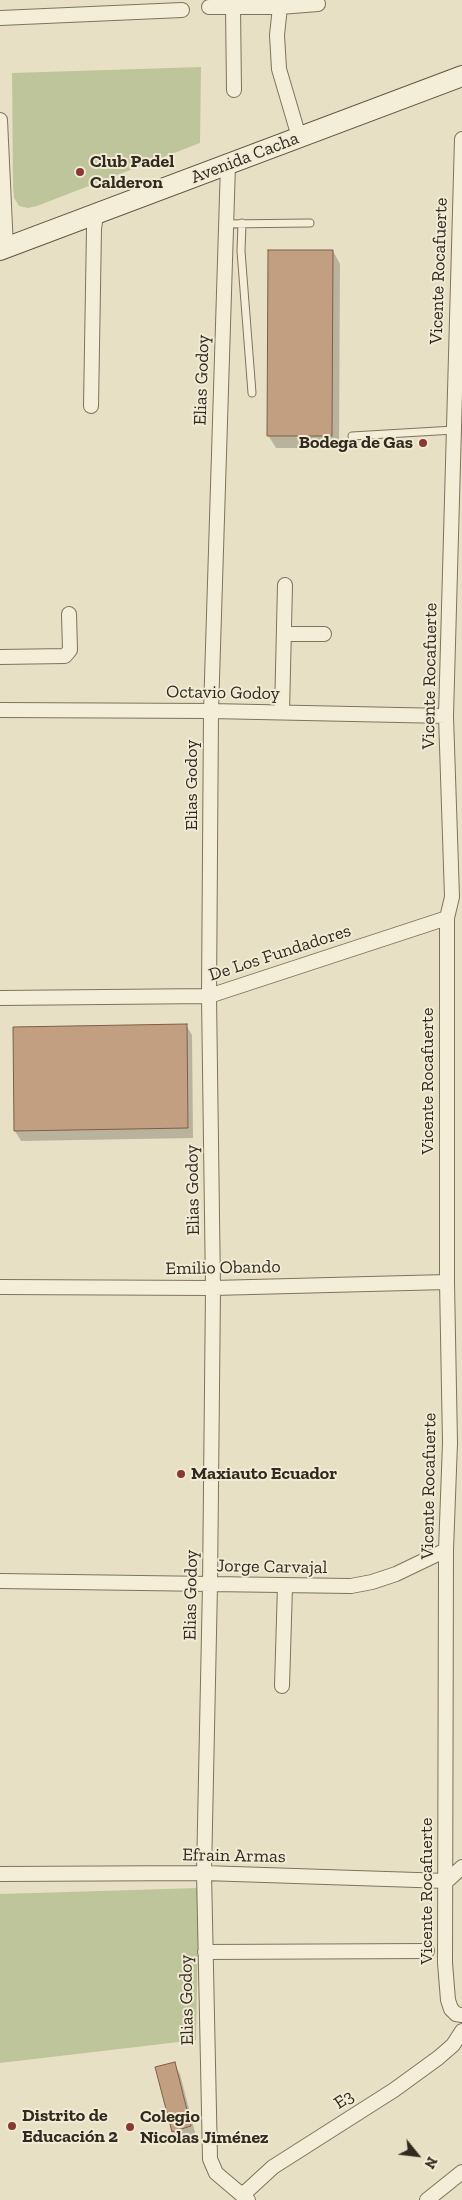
<!DOCTYPE html>
<html>
<head>
<meta charset="utf-8">
<style>
	body { margin:0 }
	#map { position:relative; width:462px; height:2200px; overflow:hidden; background:#e8e0c5; font-family:"Zilla Slab",serif }
	canvas { display:block }
	.north { position:absolute; left:392px; top:2130px; width:50px; height:50px; -webkit-text-stroke:4px #f1ead4; paint-order:stroke; rotate:119deg; font-size:14px; font-weight:700; line-height:20px; text-align:center; color:#332a1f }
	.north::after { content:''; display:block; margin:auto; width:18px; height:22px; background:#332a1f; clip-path:polygon(50% 0,100% 100%,50% 72%,0 100%) }
</style>
</head>
<body>
<div id="map">
<canvas width="462" height="2200"></canvas>
<div class="north">N</div>
</div>
<script>
const c = document.querySelector('canvas').getContext('2d');
c.lineJoin = 'round';
function paint(path, color) {
  c.fillStyle = color;
  c.fill(path, 'evenodd');
}
function toPath(rows) {
  const path = new Path2D();
  for (const r of rows) {
    path.moveTo(r[0], r[1]);
    for (let i = 2; i < r.length; i += 2) path.lineTo(r[i], r[i + 1]);
  }
  return path;
}
function stroke(path, color, width, dash) {
  c.strokeStyle = color;
  c.lineWidth = width;
  c.lineCap = dash ? 'butt' : 'round';
  c.setLineDash(dash || []);
  c.stroke(path);
}
function label(font, color, halo, rows, align = 'center') {
  c.font = font + ' "Zilla Slab",serif';
  c.lineWidth = 4;
  c.setLineDash([]);
  c.textBaseline = 'middle';
  c.strokeStyle = halo;
  c.fillStyle = color;
  for (const [text, x, y, turn = 0] of rows) {
    c.save();
    c.translate(x, y);
    c.rotate((+turn || 0) * Math.PI / 180);
    c.textAlign = isNaN(turn) ? turn : align;
    if (halo) c.strokeText(text, 0, 0);
    c.fillText(text, 0, 0);
    c.restore();
  }
}
paint(toPath([
	[201,67,200,143,37,206,28,208,19,206,14,198,13,185,12,73],
	[199,1888,196,2040,0,2063,0,1894]
]), '#bec59a');
paint(toPath([
	[333,251,340,264,339,448,276,448,268,435],
	[186,1025,192,1035,193,1138,21,1141,15,1131],
	[174,2064,180,2074,196,2136,179,2141,173,2131]
]), '#0003');
const building = toPath([
	[268,250,333,250,332,436,267,436,268,250],
	[187,1024,188,1128,14,1131,13,1027,187,1024],
	[175,2062,191,2126,172,2132,155,2067,175,2062]
]);
paint(building, '#c29f80');
stroke(building, '#7d5f46', 1);
const lane = toPath([
	[242,223,241,251,252,393],
	[225,224,310,223],
	[352,436,454,430]
]);
const street = toPath([
	[209,7,280,7,277,35,279,69,299,137],
	[233,7,234,90],
	[280,7,318,4],
	[0,18,182,10],
	[0,120,6,248],
	[462,139,446,716,452,897,447,918,447,1282,450,1443,446,1550,445,1963,448,2000,451,2009,456,2014,462,2015],
	[228,164,211,711,209,996,213,1288,210,1585,204,1873,210,2159,216,2173,248,2200],
	[91,406,94,229,96,214],
	[284,634,324,634],
	[0,657,65,656,70,650,69,614],
	[0,710,211,711,446,716],
	[282,712,285,585],
	[0,998,209,996,447,918],
	[0,1287,213,1288,447,1282],
	[0,1581,351,1586,372,1582,396,1574,446,1550],
	[282,1686,285,1586],
	[0,1874,204,1873,447,1881,462,1867],
	[205,1952,427,1951],
	[241,2194,248,2190,273,2167,394,2090,438,2058,453,2045,462,2031],
	[427,2200,462,2172]
]);
const secondary = toPath([
	[0,250,462,76]
]);
stroke(lane, '#81725d', 9);
stroke(street, '#81725d', 16);
stroke(secondary, '#635441', 22);
stroke(lane, '#f4edd7', 7);
stroke(street, '#f4edd7', 14);
stroke(secondary, '#f4edd7', 20);
for (const [x, y, r, color] of [
	[80,172,5,"#893935"],
	[423,443,5,"#893935"],
	[181,1474,5,"#893935"],
	[12,2126,5,"#893935"],
	[130,2127,5,"#893935"]
]) {
  const dot = new Path2D();
  dot.arc(x, y, r, 0, 2 * Math.PI);
  c.fillStyle = color;
  c.fill(dot);
  stroke(dot, '#f1ead4', 2);
}
label('18px', '#332a1f', '#f1ead4', [
	["Avenida Cacha",245,158,-21],
	["Vicente Rocafuerte",439,271,-88],
	["Elias Godoy",202,380,-88],
	["Vicente Rocafuerte",430,676,-89],
	["Octavio Godoy",223,693,1],
	["Elias Godoy",192,785,-90],
	["De Los Fundadores",280,953,-18],
	["Vicente Rocafuerte",428,1081,-90],
	["Elias Godoy",193,1190,-91],
	["Emilio Obando",223,1268,-1],
	["Vicente Rocafuerte",429,1486,-89],
	["Jorge Carvajal",272,1567,1],
	["Elias Godoy",191,1595,-89],
	["Efrain Armas",234,1856,1],
	["Vicente Rocafuerte",427,1891,-90],
	["Elias Godoy",187,2000,-91],
	["E3",344,2100,-33]
]);
label('bold 18px', '#332a1f', '#f1ead4', [
	["Club Padel",90,162],
	["Calderon",90,183],
	["Bodega de Gas",413,443,"right"],
	["Maxiauto Ecuador",191,1474],
	["Distrito de",22,2116],
	["Educación 2",22,2137],
	["Colegio",140,2117],
	["Nicolas Jiménez",140,2138]
], 'left');
</script>
</body>
</html>
